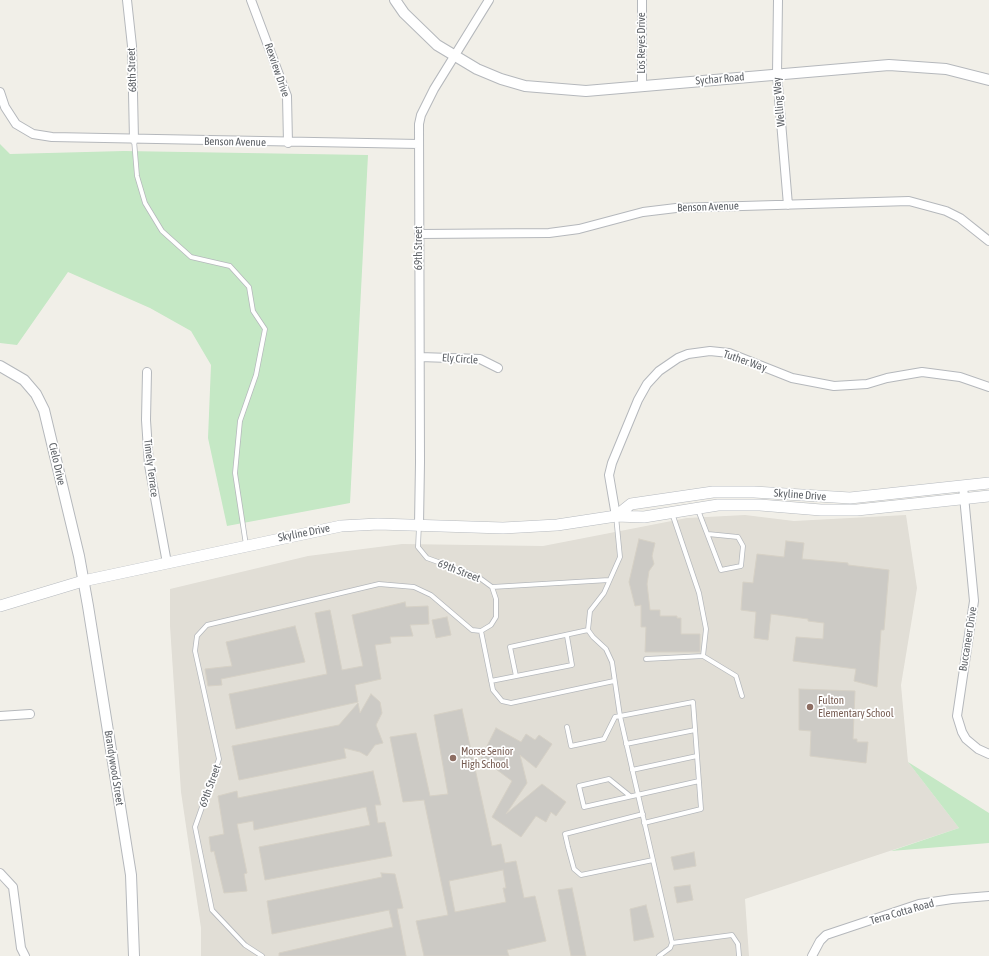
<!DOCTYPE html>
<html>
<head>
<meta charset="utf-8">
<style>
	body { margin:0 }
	canvas { display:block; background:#f1efe8 }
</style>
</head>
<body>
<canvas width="989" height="956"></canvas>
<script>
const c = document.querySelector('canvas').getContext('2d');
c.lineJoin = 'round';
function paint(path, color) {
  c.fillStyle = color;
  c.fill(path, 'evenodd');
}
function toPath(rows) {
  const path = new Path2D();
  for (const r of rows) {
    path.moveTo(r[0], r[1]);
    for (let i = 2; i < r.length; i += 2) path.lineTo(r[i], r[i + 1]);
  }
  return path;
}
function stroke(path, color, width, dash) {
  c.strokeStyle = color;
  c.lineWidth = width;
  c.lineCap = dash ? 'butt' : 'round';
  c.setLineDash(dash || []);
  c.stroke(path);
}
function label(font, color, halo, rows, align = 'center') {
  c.font = font + ' "Asap Condensed",sans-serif';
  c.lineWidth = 3.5;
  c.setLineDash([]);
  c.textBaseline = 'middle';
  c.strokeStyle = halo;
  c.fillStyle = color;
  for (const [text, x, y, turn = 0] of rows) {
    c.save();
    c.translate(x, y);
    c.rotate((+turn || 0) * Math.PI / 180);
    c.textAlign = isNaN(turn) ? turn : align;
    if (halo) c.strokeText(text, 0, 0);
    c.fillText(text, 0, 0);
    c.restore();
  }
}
paint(toPath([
	[745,515,794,521,906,515,917,588,901,685,908,762,959,828,745,899,749,956,201,956,201,928,181,792,170,626,170,589,308,556,402,544,543,546,687,518]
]), '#e1ded6');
paint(toPath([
	[0,144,10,154,124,151,368,155,350,503,227,526,208,438,211,365,191,331,150,308,68,272,17,345,0,343],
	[908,762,989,813,989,843,891,851,959,828]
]), '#c5e8c5');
const building = toPath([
	[639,539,655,543,652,556,654,564,649,571,647,584,650,610,660,610,660,616,677,616,677,618,681,618,681,634,700,634,700,652,645,652,646,627,641,627,641,605,635,606,629,582,639,539],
	[786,541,804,543,802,559,848,563,848,565,889,570,884,630,881,630,877,687,854,681,856,669,793,661,796,637,823,639,824,623,808,621,808,619,771,614,768,640,754,638,756,612,741,610,743,582,753,583,757,554,784,557,786,541],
	[405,602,406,607,428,606,429,624,410,625,413,636,390,637,391,643,375,645,381,679,355,685,358,702,236,729,229,694,327,674,315,613,330,610,342,670,363,666,352,615,405,602],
	[447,617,451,635,436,638,432,620,447,617],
	[295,626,305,662,221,679,222,685,208,686,205,669,232,666,226,642,295,626],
	[799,689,855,691,853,739,857,739,857,742,868,742,866,763,810,756,811,731,799,730,799,689],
	[371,694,380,702,382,713,376,725,383,743,375,745,367,756,360,752,344,748,346,758,239,780,232,746,339,725,358,703,360,713,371,694],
	[462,709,492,846,501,844,505,863,516,861,524,898,535,896,546,941,507,950,509,956,424,956,416,921,448,915,424,800,403,802,390,737,416,733,430,796,448,794,434,715,462,709],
	[503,870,506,888,503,888,506,902,455,912,449,881,503,870],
	[496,728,521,742,526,734,535,740,539,735,552,744,536,768,520,755,527,783,506,814,542,784,566,802,556,816,551,812,546,822,536,816,521,837,492,817,512,781,481,758,496,728],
	[373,771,381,805,375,805,378,823,385,822,392,856,265,880,259,847,370,825,366,807,254,830,253,821,237,824,247,873,244,874,247,891,224,893,214,851,211,852,209,837,224,834,218,796,237,791,238,798,373,771],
	[694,852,696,866,674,870,671,857,694,852],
	[381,873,395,874,403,908,397,909,406,956,279,956,279,953,393,927,389,910,272,934,267,901,382,877,381,873],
	[690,885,693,900,677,903,674,887,690,885],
	[572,888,578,916,586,956,571,956,558,890,572,888],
	[646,905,654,937,634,941,630,909,646,905]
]);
paint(building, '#cccac5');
stroke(building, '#d6d1c6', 1);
const service = toPath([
	[134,140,137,176,145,203,162,231,191,257,230,266,249,287,253,311,265,329,256,375,240,421,235,473,246,545],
	[698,510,721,570,741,566,743,546,738,537,708,534],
	[672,513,699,593,706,629,703,656],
	[616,516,620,557,604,593,590,611,588,630,593,637,606,649,612,662,620,716,672,943,732,935,738,944,739,956],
	[492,587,609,580],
	[481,631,493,690,502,701,511,703,614,681],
	[646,659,703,656,736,676,742,696],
	[516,676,510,647,588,630],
	[491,681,572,665,567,636],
	[567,727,571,746,604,739,615,717,693,702,701,809,644,823],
	[626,744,695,730],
	[632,770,697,756],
	[630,796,609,779,579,786,584,807,699,781],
	[643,814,565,834,568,847,574,869,581,875,653,860],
	[262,956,245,945,212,910,195,827,219,759,195,651,197,636,207,625,379,584,414,587,431,595,472,630,481,631,491,625,496,617,496,599,492,587,477,576,427,558,418,547,419,525],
	[659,956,670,948,672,943]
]);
const minor = toPath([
	[127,0,132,46,134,140],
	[251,0,287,96,288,143],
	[778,0,777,74,788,205],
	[642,86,642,0],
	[0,92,5,107,16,124,33,134,52,137,419,144],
	[419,234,549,233,579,229,643,212,676,208,909,201,946,211,960,218,989,241],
	[420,357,480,359,498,368],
	[147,372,146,420,149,465,167,563],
	[963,486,974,601,957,716,962,732,966,739,978,749,989,754],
	[616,516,609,475,612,463,638,400,647,384,659,371,678,358,688,354,710,351,729,353,792,378,834,386,867,384,887,378,922,372,960,377,989,387],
	[419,525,420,462,419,124,421,115,434,89,489,0],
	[0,716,30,714],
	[0,873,13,887,21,948,25,956],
	[812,956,820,941,826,935,919,904,952,899,989,896]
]);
const tertiary = toPath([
	[395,0,404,13,437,45,477,69,501,79,525,86,586,91,889,65,946,69,989,80],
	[0,366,24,380,36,394,44,410,79,556,88,606,131,875,134,956]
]);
const secondary = toPath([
	[616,516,631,504,713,492,754,492,850,498,989,483],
	[0,606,83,581,341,526,378,524,503,528,557,525,616,516,644,517,718,505,760,505,821,510,857,510,989,496]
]);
stroke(service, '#b5b8bc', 5.5);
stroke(minor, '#b5b8bc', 10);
stroke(tertiary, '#b5b8bc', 12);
stroke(secondary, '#b6babf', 12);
stroke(service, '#fff', 4);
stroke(minor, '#fff', 8);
stroke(tertiary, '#fff', 10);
stroke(secondary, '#fff', 11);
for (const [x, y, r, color] of [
	[810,707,4,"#8d6e63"],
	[453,758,4,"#8d6e63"]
]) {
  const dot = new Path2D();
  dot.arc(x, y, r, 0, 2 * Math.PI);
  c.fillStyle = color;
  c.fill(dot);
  stroke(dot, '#fff', 1.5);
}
label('11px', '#5f6368', '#fff', [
	["Los Reyes Drive",642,43,-90],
	["68th Street",132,70,-92],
	["Rexview Drive",277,70,71],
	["Sychar Road",720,79,-5],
	["Welling Way",779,102,-95],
	["Benson Avenue",235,142,1],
	["Benson Avenue",708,207,-2],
	["69th Street",419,248,-90],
	["Ely Circle",460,359,4],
	["Tuther Way",745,361,19],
	["Cielo Drive",57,464,77],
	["Timely Terrace",151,468,83],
	["Skyline Drive",800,495,4],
	["Skyline Drive",304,533,-11],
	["69th Street",459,571,21],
	["Buccaneer Drive",968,639,-81],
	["Brandywood Street",114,768,81],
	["69th Street",210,786,-70],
	["Terra Cotta Road",902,912,-16]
]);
label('11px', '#785e54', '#fff', [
	["Fulton",818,701],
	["Elementary School",818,714],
	["Morse Senior",461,752],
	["High School",461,765]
], 'left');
</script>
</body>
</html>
